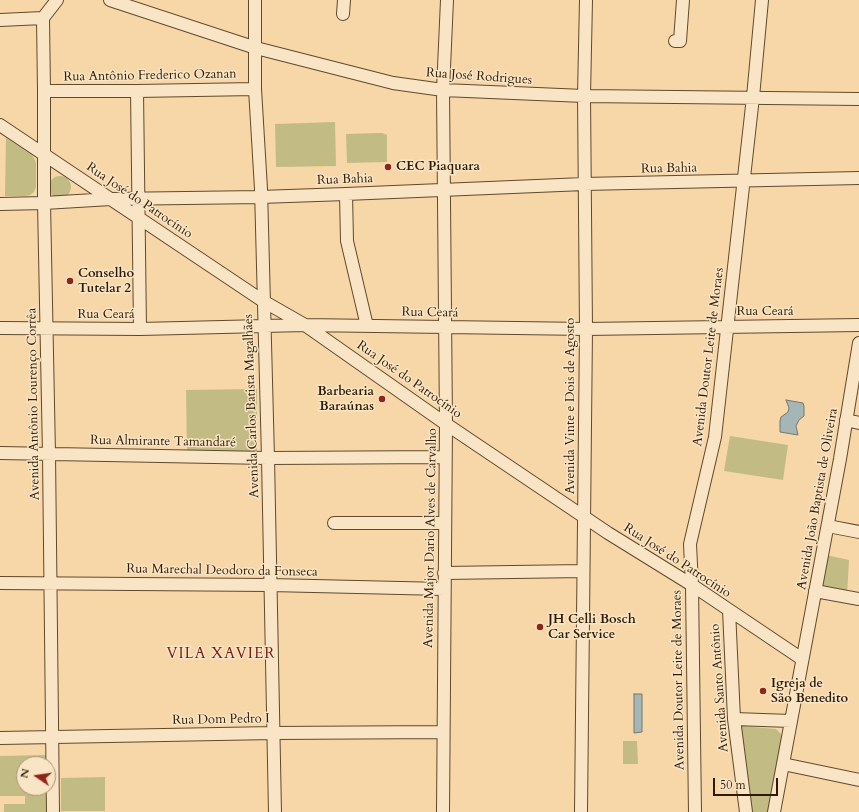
<!DOCTYPE html>
<html>
<head>
<meta charset="utf-8">
<style>
	body { margin:0 }
	#map { position:relative; width:859px; height:812px; overflow:hidden; background:#f7d6a8; font-family:Cardo,serif }
	canvas { display:block }
	.north { position:absolute; left:16px; top:756px; width:40px; height:40px; box-sizing:border-box; background:#fae4c6; border:1px solid #a89478; border-radius:50%; rotate:283deg; font-size:11px; font-weight:700; line-height:16px; text-align:center; color:#2d1c02 }
	.north::after { content:''; display:block; margin:auto; width:14px; height:18px; background:#8f2418; clip-path:polygon(50% 0,100% 100%,50% 72%,0 100%) }
	.scale { position:absolute; left:713px; top:778px; width:65px; height:18px; box-sizing:border-box; border:2px solid #2d1c02; border-top:0; padding-left:5px; font-size:12px; line-height:14px; white-space:nowrap; color:#2d1c02; -webkit-text-stroke:3px #fae4c6; paint-order:stroke }
</style>
</head>
<body>
<div id="map">
<canvas width="859" height="812"></canvas>
<div class="north">N</div>
<div class="scale">50 m</div>
</div>
<script>
const c = document.querySelector('canvas').getContext('2d');
c.lineJoin = 'round';
function paint(path, color) {
  c.fillStyle = color;
  c.fill(path, 'evenodd');
}
function toPath(rows) {
  const path = new Path2D();
  for (const r of rows) {
    if (r.length === 3) {
      path.moveTo(r[0] + r[2], r[1]);
      path.arc(r[0], r[1], r[2], 0, 2 * Math.PI);
      continue;
    }
    path.moveTo(r[0], r[1]);
    for (let i = 2; i < r.length; i += 2) path.lineTo(r[i], r[i + 1]);
  }
  return path;
}
function stroke(path, color, width, dash) {
  c.strokeStyle = color;
  c.lineWidth = width;
  c.lineCap = dash ? 'butt' : 'round';
  c.setLineDash(dash || []);
  c.stroke(path);
}
function label(font, color, halo, rows, align = 'center') {
  c.font = font + ' Cardo,serif';
  c.lineWidth = 3;
  c.setLineDash([]);
  c.textBaseline = 'middle';
  c.strokeStyle = halo;
  c.fillStyle = color;
  for (const [text, x, y, turn = 0] of rows) {
    c.save();
    c.translate(x, y);
    c.rotate((+turn || 0) * Math.PI / 180);
    c.textAlign = isNaN(turn) ? turn : align;
    if (halo) c.strokeText(text, 0, 0);
    c.fillText(text, 0, 0);
    c.restore();
  }
}
paint(toPath([
	[335,122,336,166,276,167,275,124],
	[382,133,387,135,387,162,347,163,346,134],
	[6,138,32,155,36,162,36,187,34,192,30,195,25,196,5,196],
	[60,187,11],
	[257,389,257,451,187,452,186,390],
	[730,436,788,445,783,480,724,471],
	[826,555,849,560,847,595,821,588],
	[741,726,776,729,781,734,782,738,768,812,749,812],
	[623,741,637,741,638,764,623,764],
	[46,755,46,764,24,764,24,788,46,788,47,812,4,812,4,804,25,804,25,796,0,796,0,756],
	[105,777,105,811,61,811,61,778]
]), '#c2bc84');
const water = toPath([
	[786,400,803,403,804,406,804,416,799,420,796,426,798,435,780,432,780,421,781,417,788,412,789,408,786,400],
	[634,694,642,694,642,732,634,733,634,694]
]);
paint(water, '#a4b6b5');
stroke(water, '#74786d', 1);
const minor = toPath([
	[110,0,256,48,393,83,443,90,584,96,859,99],
	[255,0,255,89,261,189,268,458,275,812],
	[343,14,344,0],
	[0,20,43,18],
	[675,41,680,41,683,0],
	[44,91,137,91,255,89],
	[137,91,140,329],
	[0,125,263,301,305,325,446,424,608,533,692,585,802,659],
	[346,194,347,241,367,326],
	[0,204,44,203,111,199,260,197,346,194,584,184,859,178],
	[0,328,140,329,305,325,586,329,859,325],
	[846,420,859,423],
	[0,453,268,458,445,457],
	[334,523,445,523],
	[828,526,859,532],
	[444,573,583,571],
	[0,583,270,585,444,589],
	[815,591,859,599],
	[729,610,734,719,746,812],
	[734,719,791,721],
	[0,738,273,733,443,732],
	[783,764,859,780],
	[53,812,49,454,44,203,44,91,43,18,57,0],
	[443,812,446,424,443,90,447,0],
	[581,812,586,329,584,96,586,0],
	[695,812,692,585,690,544,715,437,753,97,762,0],
	[774,812,840,459,859,343]
]);
stroke(minor, '#604a2c', 14);
stroke(minor, '#fae4c6', 12);
for (const [x, y, r, color] of [
	[388,167,4,"#8f2418"],
	[70,281,4,"#8f2418"],
	[382,399,4,"#8f2418"],
	[540,627,4,"#8f2418"],
	[763,691,4,"#8f2418"]
]) {
  const dot = new Path2D();
  dot.arc(x, y, r, 0, 2 * Math.PI);
  c.fillStyle = color;
  c.fill(dot);
  stroke(dot, '#fae4c6', 1.5);
}
label('13px', '#2d1c02', '#fae4c6', [
	["Rua Antônio Frederico Ozanan",150,76,-1],
	["Rua José Rodrigues",479,77,4],
	["Rua Bahia",669,169,-1],
	["Rua Bahia",345,180,-2],
	["Rua José do Patrocínio",139,201,34],
	["Rua Ceará",765,312],
	["Rua Ceará",430,313,1],
	["Rua Ceará",106,315],
	["Avenida Doutor Leite de Moraes",709,357,-83],
	["Rua José do Patrocínio",409,380,35],
	["Avenida Antônio Lourenço Corrêa",34,404,-91],
	["Avenida Carlos Batista Magalhães",252,406,-92],
	["Avenida Vinte e Dois de Agosto",571,406,-90],
	["Rua Almirante Tamandaré",163,442,1],
	["Avenida João Baptista de Oliveira",818,499,-80],
	["Avenida Major Dario Alves de Carvalho",431,538,-89],
	["Rua José do Patrocínio",677,561,33],
	["Rua Marechal Deodoro da Fonseca",222,571,1],
	["Avenida Doutor Leite de Moraes",679,680,-91],
	["Avenida Santo Antônio",720,688,-94],
	["Rua Dom Pedro I",221,720,-1]
]);
label('bold 13px', '#2d1c02', '#fae4c6', [
	["CEC Piaquara",396,167],
	["Conselho",78,274],
	["Tutelar 2",78,289],
	["Barbearia",374,392,"right"],
	["Baraúnas",374,407,"right"],
	["JH Celli Bosch",548,620],
	["Car Service",548,635],
	["Igreja de",771,684],
	["São Benedito",771,699]
], 'left');
c.letterSpacing = '1px';
label('15px', '#7a1f14', '#fae4c6', [
	["VILA XAVIER",221,655]
]);
c.letterSpacing = '0px';
</script>
</body>
</html>
